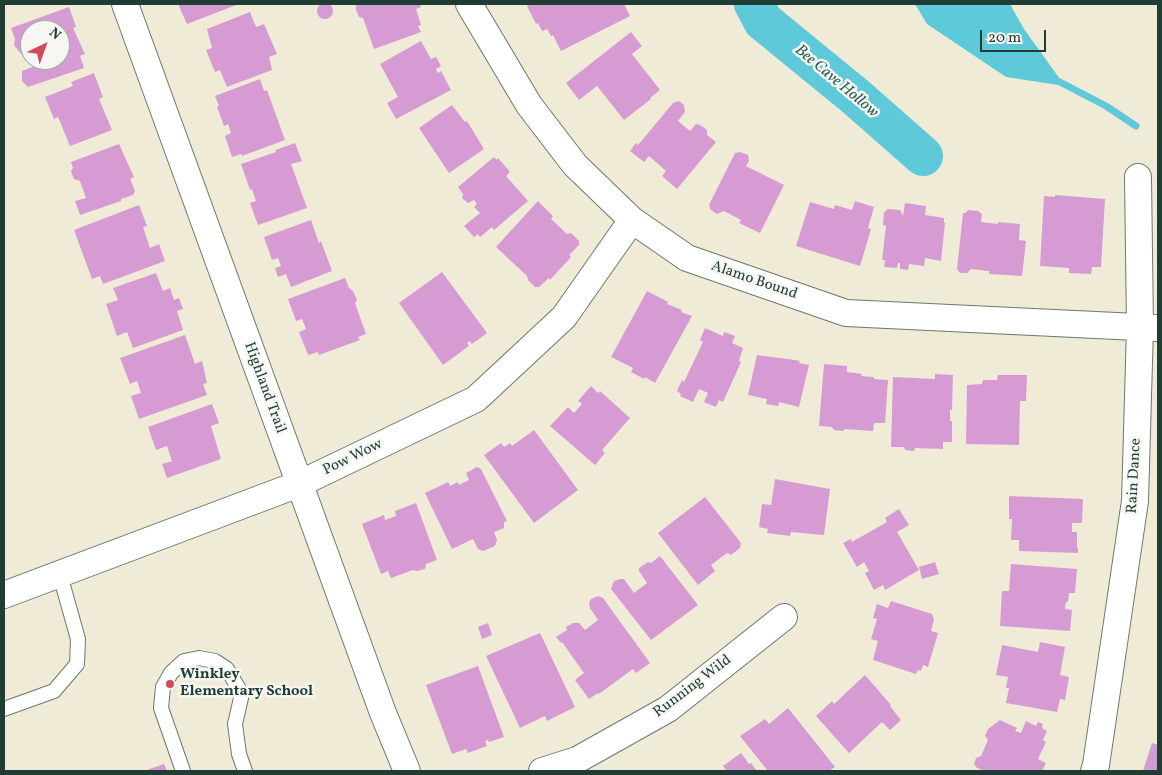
<!DOCTYPE html>
<html>
<head>
<meta charset="utf-8">
<style>
	body { margin:0 }
	#map { position:relative; width:1162px; height:775px; overflow:hidden; background:#f0ebd7; font-family:Vollkorn,serif }
	canvas { display:block }
	.frame { position:absolute; inset:0; border:5px solid #1f3d34; pointer-events:none }
	.north { position:absolute; left:20px; top:20px; width:50px; height:50px; box-sizing:border-box; background:#f6f6f2; border:1px solid #a0aca6; border-radius:50%; rotate:42deg; font-size:14px; font-weight:700; line-height:20px; text-align:center; color:#1f3d34 }
	.north::after { content:''; display:block; margin:auto; width:18px; height:22px; background:#d1495b; clip-path:polygon(50% 0,100% 100%,50% 72%,0 100%) }
	.scale { position:absolute; left:980px; top:30px; width:66px; height:22px; box-sizing:border-box; border:2px solid #1f3d34; border-top:0; padding-left:6px; font-size:15px; line-height:18px; white-space:nowrap; color:#1f3d34; -webkit-text-stroke:4px #f6f6f2; paint-order:stroke }
</style>
</head>
<body>
<div id="map">
<canvas width="1162" height="775"></canvas>
<div class="frame"></div>
<div class="north">N</div>
<div class="scale">20 m</div>
</div>
<script>
const c = document.querySelector('canvas').getContext('2d');
c.lineJoin = 'round';
function paint(path, color) {
  c.fillStyle = color;
  c.fill(path, 'evenodd');
}
function toPath(rows) {
  const path = new Path2D();
  for (const r of rows) {
    if (r.length === 3) {
      path.moveTo(r[0] + r[2], r[1]);
      path.arc(r[0], r[1], r[2], 0, 2 * Math.PI);
      continue;
    }
    path.moveTo(r[0], r[1]);
    for (let i = 2; i < r.length; i += 2) path.lineTo(r[i], r[i + 1]);
  }
  return path;
}
function stroke(path, color, width, dash) {
  c.strokeStyle = color;
  c.lineWidth = width;
  c.lineCap = dash ? 'butt' : 'round';
  c.setLineDash(dash || []);
  c.stroke(path);
}
function label(font, color, halo, rows, align = 'center') {
  c.font = font + ' Vollkorn,serif';
  c.lineWidth = 5;
  c.setLineDash([]);
  c.textBaseline = 'middle';
  c.strokeStyle = halo;
  c.fillStyle = color;
  for (const [text, x, y, turn = 0] of rows) {
    c.save();
    c.translate(x, y);
    c.rotate((+turn || 0) * Math.PI / 180);
    c.textAlign = isNaN(turn) ? turn : align;
    if (halo) c.strokeText(text, 0, 0);
    c.fillText(text, 0, 0);
    c.restore();
  }
}
paint(toPath([
	[915,4,1010,4,1024,29,1065,86,1006,77,927,24]
]), '#5ec9d8');
stroke(toPath([
	[1058,81,1106,106,1136,126]
]), '#5ec9d8', 7);
stroke(toPath([
	[754,4,763,21,856,97,923,156]
]), '#5ec9d8', 40);
paint(toPath([
	[325,11,8],
	[178,4,239,4,187,24],
	[356,4,420,4,421,7,416,9,421,25,418,26,421,32,374,49,363,18,359,17,356,10],
	[531,4,624,4,630,16,561,51,553,35,551,36,547,29,542,31,538,23,536,24,527,6],
	[69,7,76,27,73,28,85,54,80,56,84,68,28,87,22,81,22,71,38,65,36,60,60,60,60,30,30,30,30,51,21,54,14,45,15,39,11,28],
	[250,12,256,27,264,24,277,54,269,57,272,70,227,87,220,70,215,72,206,50,212,48,207,29],
	[631,32,642,46,632,54,660,90,650,98,651,99,624,120,597,86,579,100,566,83],
	[421,41,431,59,436,57,441,66,436,69,438,73,441,71,451,90,396,119,387,103,398,97,380,64],
	[94,73,103,97,99,99,112,130,70,146,58,117,54,119,45,97,73,86,71,82],
	[260,79,264,91,267,90,285,140,242,156,241,154,232,157,225,136,231,133,228,124,224,126,217,107,219,106,215,96],
	[679,101,684,105,685,112,678,121,690,131,696,124,700,125,707,130,707,135,716,142,677,189,662,176,666,171,649,156,644,162,630,151,636,143,638,145,673,103],
	[452,105,465,122,467,121,484,149,449,173,419,128],
	[295,143,302,161,291,164,307,208,258,225,250,203,256,201,252,189,250,190,241,164,276,152,275,150],
	[119,144,134,177,130,179,135,191,133,195,121,199,121,201,80,215,75,201,86,198,80,181,74,179,71,171,73,168,71,162],
	[740,152,748,155,749,161,746,166,784,185,760,233,739,223,741,220,724,211,717,214,711,210,709,205,735,153],
	[494,157,497,160,498,158,510,172,506,176,528,201,494,230,492,227,480,237,478,234,474,237,464,226,480,213,474,207,477,204,474,200,468,203,462,198,463,194,458,187],
	[1055,195,1105,199,1101,267,1092,267,1091,274,1069,273,1069,268,1040,266,1044,196,1055,197],
	[538,201,553,216,551,219,567,234,571,233,579,241,579,245,569,255,571,257,550,280,549,278,539,287,535,287,528,280,527,276,496,247],
	[855,201,874,207,868,228,871,229,860,266,796,246,810,202,834,209,835,205,852,210],
	[905,203,926,206,925,215,944,218,944,223,945,223,941,261,925,258,924,266,909,264,908,270,900,269,900,263,898,263,897,268,884,267,885,260,882,260,886,226,883,225,884,212,888,209,900,210,903,216],
	[139,205,147,226,143,227,150,248,159,244,165,261,103,284,100,276,92,279,74,230],
	[968,210,978,211,982,214,981,222,998,224,998,222,1020,224,1019,240,1026,241,1022,276,989,274,989,271,971,269,967,273,960,273,957,269,963,213,965,213],
	[311,220,319,243,321,241,332,271,291,287,286,274,278,277,275,268,281,266,278,258,272,260,264,237],
	[442,272,487,333,472,344,470,341,467,343,469,346,443,365,399,303],
	[156,273,163,291,170,288,174,300,179,298,183,309,177,311,183,330,133,348,127,332,117,336,106,304,118,300,113,288],
	[345,278,349,288,353,291,357,300,355,303,366,334,358,337,360,340,319,355,318,352,308,355,299,332,306,329,302,319,296,321,288,299],
	[647,291,668,302,667,304,682,310,681,312,692,316,655,383,645,377,644,379,631,372,633,368,611,357],
	[705,328,723,336,724,332,735,336,732,343,743,348,739,361,741,362,723,402,719,400,716,407,704,402,708,393,699,389,693,402,680,396,681,394,677,391,682,380,684,382,703,342,700,340],
	[185,335,195,364,202,361,207,383,203,384,207,395,139,419,131,396,141,393,137,381,130,384,120,358],
	[757,355,795,360,800,361,799,363,809,365,799,407,779,402,778,406,766,404,767,399,748,395],
	[824,364,847,366,847,372,862,374,861,376,874,377,874,379,888,380,885,423,874,423,873,431,845,429,843,431,834,430,832,427,819,426],
	[935,374,953,375,952,410,950,410,950,421,952,421,952,442,943,442,943,449,915,448,914,451,905,450,904,447,891,447,893,377,935,379],
	[998,375,1027,375,1026,401,1020,401,1019,445,966,444,967,385,982,384,983,380,997,380],
	[591,386,598,393,600,391,630,418,602,450,605,453,595,465,550,426,568,407,574,413,582,404,578,401],
	[212,404,219,423,211,426,221,459,167,478,162,464,172,461,167,446,156,450,148,427],
	[534,430,578,490,534,523,484,455,501,443,504,447,510,443,512,446],
	[477,467,481,469,507,521,504,522,504,528,494,532,497,540,495,546,483,551,478,549,473,539,452,549,425,493,448,482,450,486,458,482,459,485,469,480,466,473],
	[775,479,830,489,824,535,791,532,790,536,767,533,768,529,759,527,762,504,771,505],
	[1009,496,1083,499,1082,523,1072,523,1072,532,1077,532,1077,548,1078,548,1078,553,1019,551,1019,540,1011,540,1012,519,1009,519],
	[705,497,741,543,740,548,731,555,727,553,711,565,715,571,698,585,658,533],
	[416,503,437,560,426,564,425,569,417,571,413,570,391,578,388,571,381,574,362,524,384,515,385,520,396,516,395,511],
	[899,509,909,525,897,532,919,570,885,590,883,585,874,590,865,573,869,571,864,562,857,567,843,543,851,539,852,542,887,522,885,518],
	[660,556,698,605,651,640,611,589,614,581,620,579,624,579,634,593,647,583,639,571,639,568,648,562,651,563],
	[935,562,939,574,922,579,919,567],
	[1011,564,1077,569,1075,593,1069,593,1068,602,1066,602,1065,609,1072,610,1070,631,1000,626,1002,591,1009,591],
	[598,596,603,598,650,663,636,673,633,669,599,694,598,693,589,699,575,680,584,673,562,642,561,643,556,637,567,630,566,627,573,623,579,623,585,630,598,620,590,608,589,603,591,599],
	[891,601,932,614,934,619,931,631,938,633,928,667,923,665,921,671,918,670,916,674,873,660,878,641,871,639,877,619,873,618,877,604,888,608],
	[488,623,492,635,482,639,478,627],
	[540,633,575,707,547,721,545,716,520,728,486,656],
	[1040,642,1065,647,1060,675,1069,677,1065,700,1060,699,1057,712,1006,703,1009,688,1006,688,1008,677,996,675,1002,645,1038,652],
	[478,666,504,737,489,742,488,740,485,741,487,746,468,753,466,749,452,754,426,685],
	[865,675,891,705,890,706,901,720,890,730,882,722,849,753,816,716,832,701,834,704],
	[788,708,835,767,829,771,768,771,740,736,765,719,769,724],
	[1000,720,1017,728,1015,731,1021,733,1026,721,1036,726,1038,722,1043,724,1042,728,1047,731,1043,740,1046,742,1038,759,1046,763,1042,771,985,771,977,768,974,764,976,758,981,756,988,740,985,736,988,729],
	[1152,743,1158,745,1158,771,1143,771],
	[741,753,749,764,751,763,757,771,727,771,723,766],
	[164,764,167,771,144,771]
]), '#d79bd4');
const service = toPath([
	[4,709,54,691,77,664,78,639,60,575],
	[183,771,161,708,163,687,171,673,184,661,199,658,215,661,227,669,239,689,241,698,235,724,239,754,245,771]
]);
const minor = toPath([
	[125,4,383,713,407,771],
	[469,4,529,105,575,165,632,220,687,258,846,313,1158,328],
	[4,595,299,484,476,399,564,317,632,220],
	[542,771,577,760,668,709,784,617],
	[1094,771,1096,765,1135,501,1140,327,1138,177]
]);
stroke(service, '#687a6d', 16);
stroke(minor, '#687a6d', 28);
stroke(service, '#fff', 14);
stroke(minor, '#fff', 26);
for (const [x, y, r, color] of [
	[170,684,5,"#d1495b"]
]) {
  const dot = new Path2D();
  dot.arc(x, y, r, 0, 2 * Math.PI);
  c.fillStyle = color;
  c.fill(dot);
  stroke(dot, '#f6f6f2', 2);
}
label('15px', '#1f3d34', '#f6f6f2', [
	["Alamo Bound",754,281,19],
	["Highland Trail",264,388,70],
	["Pow Wow",353,458,-26],
	["Rain Dance",1135,476,-87],
	["Running Wild",693,687,-37]
]);
label('bold 15px', '#1f3d34', '#f6f6f2', [
	["Winkley",180,675],
	["Elementary School",180,692]
], 'left');
label('italic 16px', '#2f605d', '#f6f6f2', [
	["Bee Cave Hollow",836,82,40]
]);
</script>
</body>
</html>
